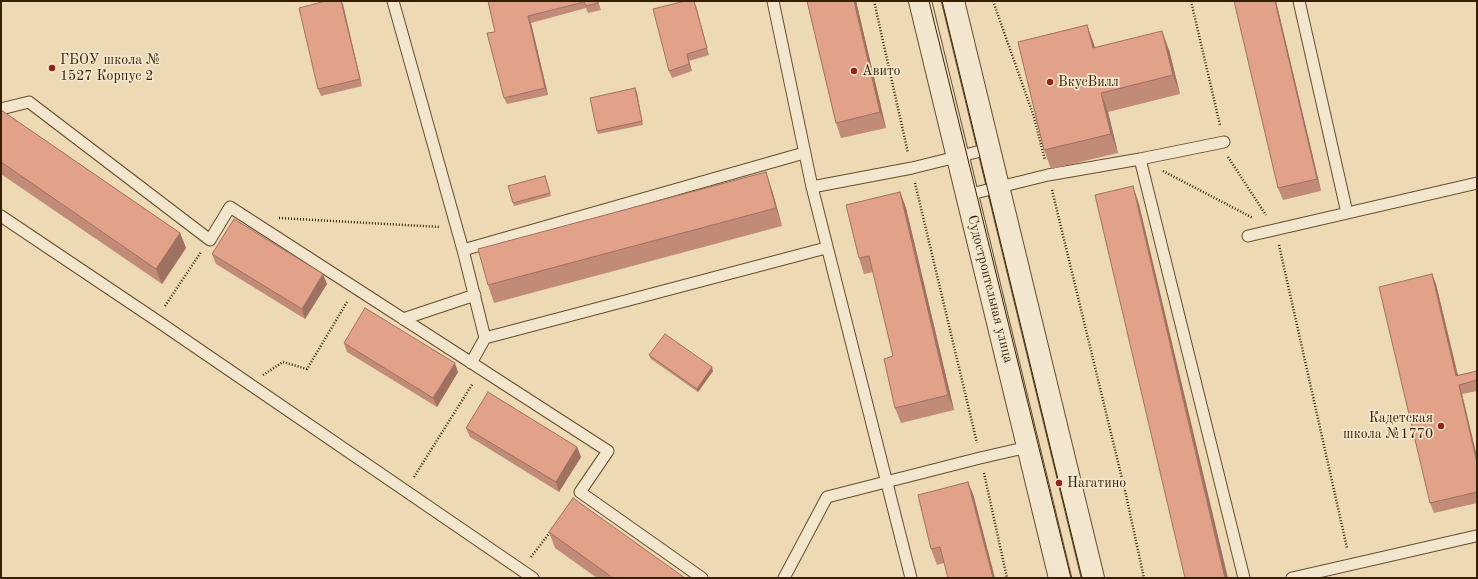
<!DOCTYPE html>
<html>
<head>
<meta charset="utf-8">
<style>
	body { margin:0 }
	#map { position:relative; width:1478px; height:579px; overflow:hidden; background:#edd9b4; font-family:"Old Standard TT",serif }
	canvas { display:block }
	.frame { position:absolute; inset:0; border:2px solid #361f00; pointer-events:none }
</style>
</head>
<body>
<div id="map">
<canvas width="1478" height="579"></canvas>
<div class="frame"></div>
</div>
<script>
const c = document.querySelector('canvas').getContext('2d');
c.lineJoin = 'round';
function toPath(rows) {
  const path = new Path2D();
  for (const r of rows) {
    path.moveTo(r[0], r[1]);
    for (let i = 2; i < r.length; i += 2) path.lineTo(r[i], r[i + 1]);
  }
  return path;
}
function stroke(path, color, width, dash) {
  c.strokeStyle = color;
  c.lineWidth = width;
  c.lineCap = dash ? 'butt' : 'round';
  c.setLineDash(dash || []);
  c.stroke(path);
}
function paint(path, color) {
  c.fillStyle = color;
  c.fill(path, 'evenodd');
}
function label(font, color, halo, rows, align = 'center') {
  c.font = font + ' "Old Standard TT",serif';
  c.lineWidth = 3.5;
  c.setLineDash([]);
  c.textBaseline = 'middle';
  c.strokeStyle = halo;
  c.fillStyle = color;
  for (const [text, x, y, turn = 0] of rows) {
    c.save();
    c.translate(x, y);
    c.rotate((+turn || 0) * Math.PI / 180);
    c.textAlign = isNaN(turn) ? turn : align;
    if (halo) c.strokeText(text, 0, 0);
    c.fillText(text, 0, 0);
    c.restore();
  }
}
const service = toPath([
	[393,1,463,250],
	[773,1,812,187,912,168,989,149],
	[1299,1,1347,213],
	[1,109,29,102,210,240,230,207,608,451,580,492,702,578],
	[1140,159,1244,578],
	[812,187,911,578],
	[967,195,1048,175,1140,159,1224,142],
	[1,216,156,320,533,578],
	[1248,236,1477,183],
	[403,319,475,295],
	[485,338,826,248],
	[471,363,485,338,463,250,804,153],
	[784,578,827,497,980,458,1028,447],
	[1292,578,1476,536]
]);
const tertiary = toPath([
	[920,1,1060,578],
	[953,1,1093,578]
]);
stroke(service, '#644e2d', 13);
stroke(tertiary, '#644e2d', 24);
stroke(toPath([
	[874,1,908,153],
	[993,1,1034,117,1045,160],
	[1191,1,1220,125],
	[1228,157,1266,215],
	[1163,171,1253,218],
	[915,183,977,443],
	[1052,190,1126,495,1144,578],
	[279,218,440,227],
	[1279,245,1347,548],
	[165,306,201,252],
	[263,375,283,362,307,369,347,302],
	[984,473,1007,578],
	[414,477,473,383],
	[531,557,551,531]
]), '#361f00', 2.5, [1, 2]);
stroke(service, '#f3e6ce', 11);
stroke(tertiary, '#f3e6ce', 22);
stroke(toPath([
	[929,1,1071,578],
	[942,1,1082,578]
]), '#361f00', 1);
paint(toPath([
	[326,1,341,1,362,86,321,96,318,89],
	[488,1,598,1,601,10,588,13,586,8,531,23,548,95,507,104,504,98,495,32],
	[807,1,856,1,886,128,841,138,836,123],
	[1276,1,1321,191,1283,200,1278,188],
	[696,5,709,55,689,61,692,71,672,78,669,71],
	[1087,25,1095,48,1169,50,1180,94,1108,112,1118,153,1051,169,1044,150],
	[635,88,643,125,598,134,597,131],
	[1,110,180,233,186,248,162,284,1,174],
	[545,176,551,196,514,206,513,203],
	[772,190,782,226,494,303,488,285],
	[900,192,906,208,954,410,901,423,895,408,893,356,873,272,864,274,859,258],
	[212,254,327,284,305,319,216,264],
	[1432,274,1436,284,1458,375,1477,371,1477,391,1462,394,1477,457,1477,503,1434,513,1430,503],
	[344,343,458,372,437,407,347,352],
	[649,355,713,371,698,392,651,359],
	[466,428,577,447,581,457,559,492,470,437],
	[968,482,974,497,944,563,937,565,931,549],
	[549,532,685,578,597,578,555,548]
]), '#c28b77');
paint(toPath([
	[341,1,343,4,362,86,360,79],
	[854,1,856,1,886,128,880,112],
	[1275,1,1276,1,1321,191,1317,179],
	[528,16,531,23,548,95,545,88],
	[1087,25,1094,44,1100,67,1093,48],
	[1162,31,1169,50,1180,94,1173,75],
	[687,54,689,61,692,71,689,64],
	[635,88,637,92,643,125,642,121],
	[1101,93,1108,112,1118,153,1111,134],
	[766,172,772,190,782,226,776,208],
	[1133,186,1139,204,1228,578,1225,578],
	[900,192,906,208,954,410,948,395],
	[180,233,186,248,162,284,156,269],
	[323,274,327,284,305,319,302,309],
	[1432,274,1436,284,1460,385,1456,376],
	[455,363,458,372,437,407,433,398],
	[712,367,713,371,698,392,697,389],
	[1459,385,1462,394,1477,457,1477,463],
	[577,447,581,457,559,492,556,482],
	[968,482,974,497,995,578,993,578]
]), '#9e7161');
const building = toPath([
	[326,1,341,1,360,79,318,89,299,8,326,1],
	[488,1,598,1,598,3,586,6,584,2,528,16,545,88,504,98,487,33,495,32,488,1],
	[685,1,694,1,707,48,687,54,689,64,669,71,653,9,685,1],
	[807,1,854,1,880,112,836,123,807,1],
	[1234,1,1275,1,1317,179,1278,188,1234,1],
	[1087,25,1093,48,1162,31,1173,75,1101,93,1111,134,1044,150,1018,42,1087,25],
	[635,88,642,121,597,131,590,98,635,88],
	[1,110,180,233,156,269,1,162,1,110],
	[766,172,776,208,488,285,478,249,766,172],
	[545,176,550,193,513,203,508,186,545,176],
	[1133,186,1225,578,1185,578,1095,195,1133,186],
	[900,192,948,395,895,408,884,359,893,356,869,256,859,258,846,205,900,192],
	[234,219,323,274,302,309,212,254,234,219],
	[1432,274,1456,376,1477,371,1477,380,1459,385,1477,463,1477,492,1430,503,1379,287,1432,274],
	[365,308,455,363,433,398,344,343,365,308],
	[665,334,712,367,697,389,649,355,665,334],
	[488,392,577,447,556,482,466,428,488,392],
	[968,482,993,578,948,578,940,547,931,549,918,495,968,482],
	[573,498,685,578,613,578,549,532,573,498]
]);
paint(building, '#e2a28a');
stroke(building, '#9e7161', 1);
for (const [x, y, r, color] of [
	[52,68,4,"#8f2418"],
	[854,71,4,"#8f2418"],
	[1050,82,4,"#8f2418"],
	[1441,426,4,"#8f2418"],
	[1059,483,4,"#8f2418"]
]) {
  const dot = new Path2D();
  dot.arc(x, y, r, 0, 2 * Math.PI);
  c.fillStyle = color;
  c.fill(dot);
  stroke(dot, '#f3e6ce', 1.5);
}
label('14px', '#361f00', '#f3e6ce', [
	["ГБОУ школа №",60,60],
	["1527 Корпус 2",60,76],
	["Авито",862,71],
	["ВкусВилл",1058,82],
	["Кадетская",1433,418,"right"],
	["школа №1770",1433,434,"right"],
	["Нагатино",1067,483]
], 'left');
label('14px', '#361f00', '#f3e6ce', [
	["Судостроительная улица",990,289,76]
]);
</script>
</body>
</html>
